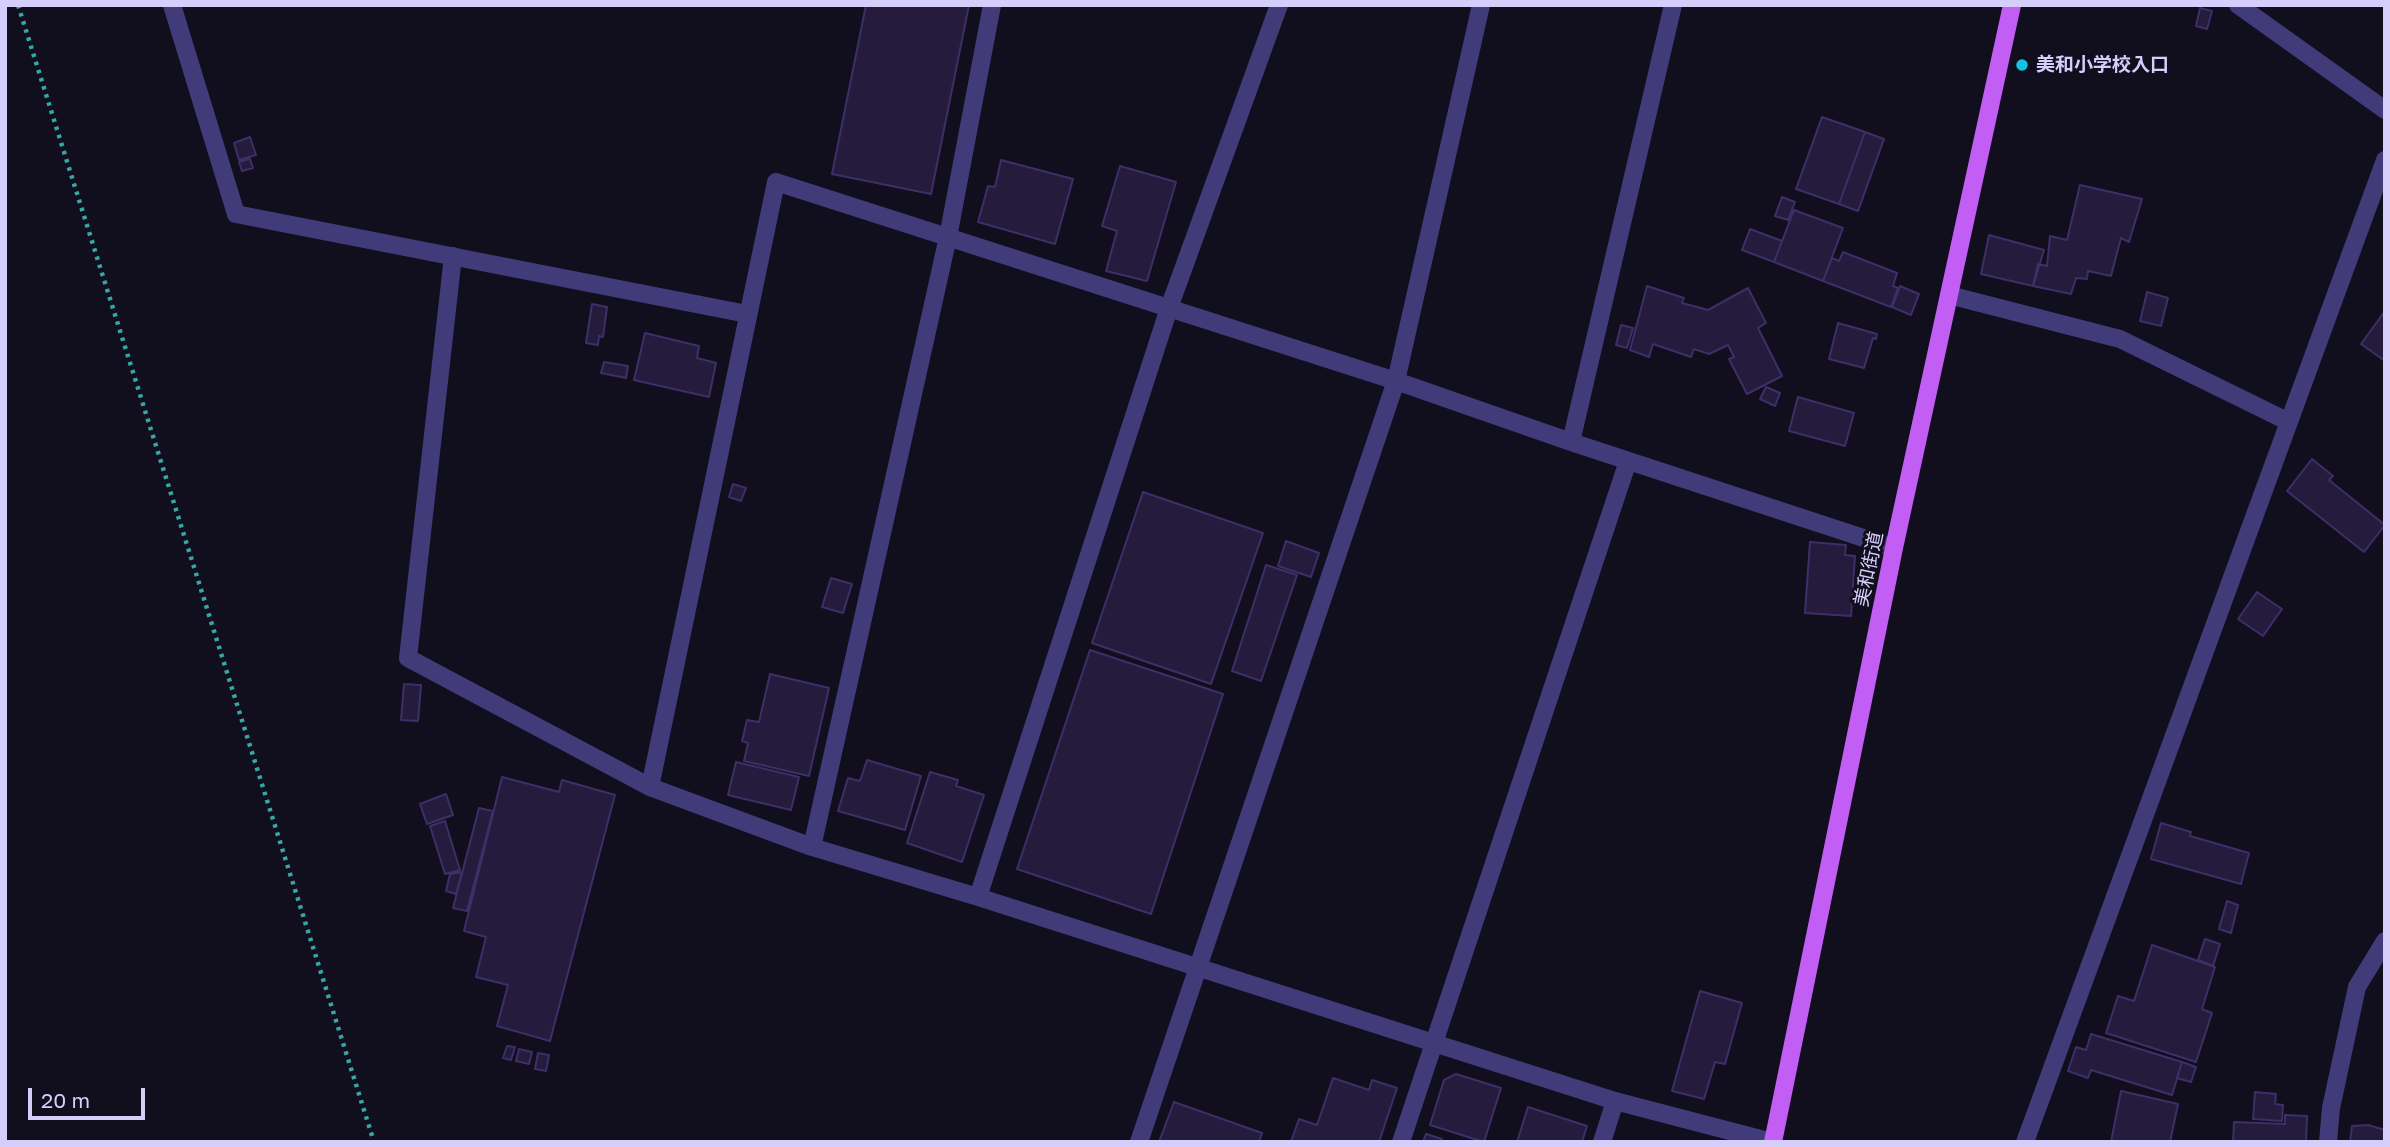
<!DOCTYPE html>
<html>
<head>
<meta charset="utf-8">
<style>
	body { margin:0 }
	#map { position:relative; width:2390px; height:1147px; overflow:hidden; background:#110e1e; font-family:"Golos Text",sans-serif }
	canvas { display:block }
	.frame { position:absolute; inset:0; border:7px solid #d5cefb; pointer-events:none }
	.scale { position:absolute; left:28px; top:1088px; width:117px; height:32px; box-sizing:border-box; border:4px solid #d5cefb; border-top:0; padding-left:9px; font-size:21px; line-height:24px; white-space:nowrap; color:#d5cefb; -webkit-text-stroke:5px #110e1e; paint-order:stroke }
</style>
</head>
<body>
<div id="map">
<canvas width="2390" height="1147"></canvas>
<div class="frame"></div>
<div class="scale">20 m</div>
</div>
<script>
const c = document.querySelector('canvas').getContext('2d');
c.lineJoin = 'round';
function paint(path, color) {
  c.fillStyle = color;
  c.fill(path, 'evenodd');
}
function toPath(rows) {
  const path = new Path2D();
  for (const r of rows) {
    path.moveTo(r[0], r[1]);
    for (let i = 2; i < r.length; i += 2) path.lineTo(r[i], r[i + 1]);
  }
  return path;
}
function stroke(path, color, width, dash) {
  c.strokeStyle = color;
  c.lineWidth = width;
  c.lineCap = dash ? 'butt' : 'round';
  c.setLineDash(dash || []);
  c.stroke(path);
}
function label(font, color, halo, rows, align = 'center') {
  c.font = font + ' "Golos Text","Noto Sans JP",sans-serif';
  c.lineWidth = 6;
  c.setLineDash([]);
  c.textBaseline = 'middle';
  c.strokeStyle = halo;
  c.fillStyle = color;
  for (const [text, x, y, turn = 0] of rows) {
    c.save();
    c.translate(x, y);
    c.rotate((+turn || 0) * Math.PI / 180);
    c.textAlign = isNaN(turn) ? turn : align;
    if (halo) c.strokeText(text, 0, 0);
    c.fillText(text, 0, 0);
    c.restore();
  }
}
const building = toPath([
	[866,5,969,5,931,194,832,174,866,5],
	[2200,8,2212,11,2207,29,2196,26,2200,8],
	[1822,117,1865,132,1839,204,1796,189,1822,117],
	[1865,132,1884,139,1858,211,1839,204,1865,132],
	[250,137,256,155,239,160,234,143,250,137],
	[250,159,253,168,242,171,239,162,250,159],
	[1001,160,1073,179,1055,244,978,222,988,186,995,187,1001,160],
	[1120,166,1176,182,1147,281,1106,271,1117,231,1102,226,1120,166],
	[2080,185,2142,199,2129,242,2121,238,2111,276,2088,271,2087,279,2076,278,2071,294,2033,286,2038,264,2047,266,2050,236,2067,240,2080,185],
	[1782,197,1795,202,1788,220,1775,216,1782,197],
	[1794,210,1843,228,1823,281,1774,262,1794,210],
	[1750,229,1782,241,1774,262,1742,250,1750,229],
	[1989,235,2044,250,2033,286,1981,274,1989,235],
	[1843,252,1897,273,1893,286,1898,288,1891,307,1823,281,1832,258,1839,261,1843,252],
	[1647,286,1684,298,1682,303,1708,310,1748,288,1766,323,1758,328,1782,376,1747,394,1729,359,1734,357,1728,345,1709,354,1694,349,1691,357,1653,344,1649,357,1630,350,1647,286],
	[1900,286,1919,294,1911,315,1892,307,1900,286],
	[2147,292,2168,298,2161,326,2140,321,2147,292],
	[592,304,607,307,603,337,599,336,598,345,586,343,592,304],
	[2385,311,2385,361,2361,344,2385,311],
	[1838,323,1877,334,1876,339,1873,338,1864,368,1829,359,1838,323],
	[1621,325,1633,328,1627,348,1616,345,1621,325],
	[645,333,699,346,697,358,716,363,709,397,634,380,645,333],
	[604,362,628,366,626,378,601,373,604,362],
	[1766,387,1780,393,1775,406,1760,399,1766,387],
	[1798,397,1854,413,1845,446,1789,431,1798,397],
	[2312,459,2333,476,2329,480,2385,525,2364,552,2287,491,2312,459],
	[733,484,746,488,741,501,729,497,733,484],
	[1143,492,1263,533,1211,684,1092,643,1143,492],
	[1286,541,1319,553,1311,577,1278,566,1286,541],
	[1810,542,1846,545,1845,555,1855,556,1851,616,1805,613,1810,542],
	[1266,565,1297,575,1261,681,1232,671,1266,565],
	[831,578,852,584,843,613,822,607,831,578],
	[2257,592,2282,609,2263,636,2238,619,2257,592],
	[1090,650,1223,694,1151,914,1017,869,1090,650],
	[770,674,829,688,809,776,744,761,748,743,742,741,747,720,759,722,770,674],
	[404,684,421,685,418,721,401,720,404,684],
	[867,760,921,776,905,830,838,811,848,778,860,781,867,760],
	[736,762,799,777,791,810,728,795,736,762],
	[930,772,958,780,956,786,984,795,962,862,907,843,930,772],
	[502,777,559,792,562,780,615,795,550,1041,497,1026,508,985,476,977,486,937,464,931,502,777],
	[446,794,453,815,427,824,420,804,446,794],
	[479,808,493,811,467,911,453,908,479,808],
	[445,821,460,870,445,874,430,826,445,821],
	[2161,823,2191,832,2190,836,2249,853,2241,884,2151,859,2161,823],
	[462,872,456,894,446,891,450,874,462,872],
	[2227,901,2238,905,2231,933,2219,929,2227,901],
	[2205,939,2220,944,2213,966,2198,960,2205,939],
	[2152,945,2215,967,2202,1009,2212,1013,2196,1062,2106,1033,2118,996,2134,1001,2152,945],
	[1700,991,1742,1003,1725,1064,1715,1062,1704,1099,1672,1091,1700,991],
	[2091,1034,2182,1062,2172,1095,2091,1070,2088,1078,2068,1071,2076,1047,2086,1050,2091,1034],
	[507,1046,515,1047,511,1060,503,1058,507,1046],
	[519,1049,532,1052,529,1064,516,1061,519,1049],
	[538,1053,549,1055,546,1071,535,1069,538,1053],
	[2182,1062,2196,1067,2191,1082,2177,1078,2182,1062],
	[1456,1074,1501,1088,1484,1142,1430,1125,1444,1080,1456,1074],
	[1333,1078,1369,1090,1372,1080,1397,1088,1379,1142,1291,1142,1299,1119,1317,1125,1333,1078],
	[2121,1091,2178,1104,2170,1142,2111,1142,2121,1091],
	[2255,1092,2276,1094,2275,1104,2283,1105,2282,1121,2253,1119,2255,1092],
	[1174,1102,1262,1133,1259,1142,1159,1142,1174,1102],
	[1528,1107,1587,1126,1582,1142,1517,1142,1528,1107],
	[2285,1115,2307,1116,2306,1142,2233,1142,2234,1122,2285,1124,2285,1115],
	[2368,1125,2385,1130,2385,1142,2350,1142,2352,1126,2368,1125],
	[1426,1134,1442,1139,1441,1142,1423,1142,1426,1134]
]);
paint(building, '#241b3d');
stroke(building, '#3d2f67', 2);
stroke(toPath([
	[18,5,374,1142]
]), '#36a7a5', 4.5, [3.5, 5]);
stroke(toPath([
	[172,5,236,214,747,314],
	[2238,5,2385,110],
	[453,256,408,658,650,787,812,847,978,897,1615,1101,1772,1142],
	[1949,295,2120,339,2289,422],
	[1571,442,1673,5],
	[650,787,776,182,1396,381,1571,442,1894,548],
	[812,847,948,237,992,5],
	[978,897,1169,308,1279,5],
	[1139,1142,1396,381,1481,5],
	[1401,1142,1628,461],
	[1602,1142,1615,1101],
	[2025,1142,2385,160],
	[2328,1142,2331,1108,2357,987,2385,941]
]), '#413c79', 18);
stroke(toPath([
	[1773,1142,1894,548,2012,5]
]), '#c25ef3', 18);
for (const [x, y, r, color] of [
	[2022,65,7,"#12c4e3"]
]) {
  const dot = new Path2D();
  dot.arc(x, y, r, 0, 2 * Math.PI);
  c.fillStyle = color;
  c.fill(dot);
  stroke(dot, '#110e1e', 2.5);
}
label('bold 19px', '#d5cefb', '#110e1e', [
	["美和小学校入口",2036,65]
], 'left');
label('19px', '#d5cefb', '#110e1e', [
	["美和街道",1869,569,-78]
]);
</script>
</body>
</html>
